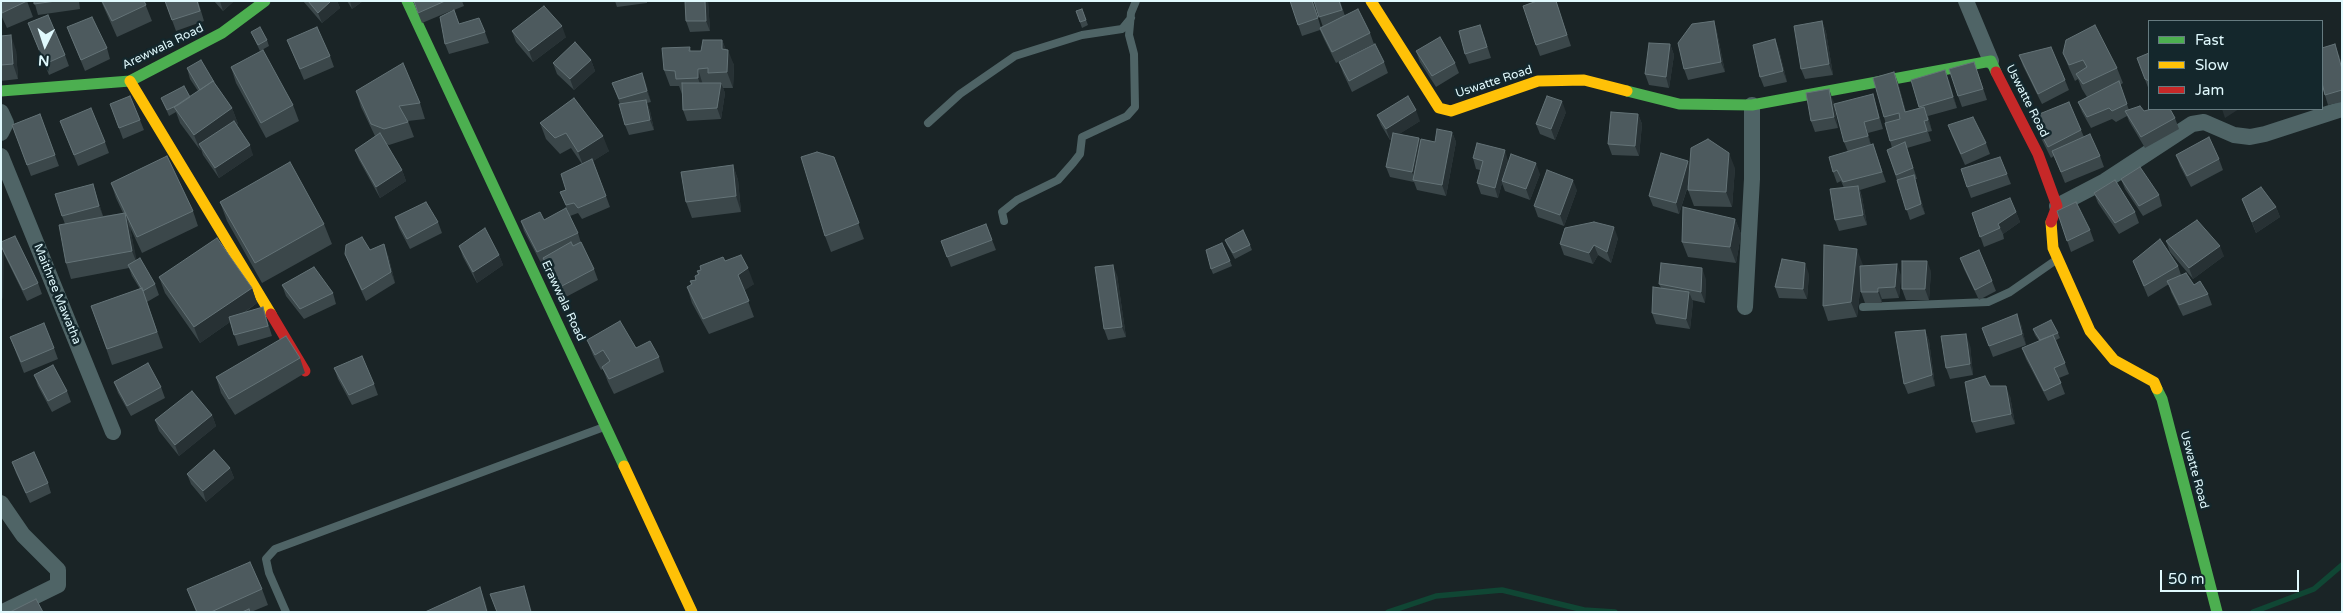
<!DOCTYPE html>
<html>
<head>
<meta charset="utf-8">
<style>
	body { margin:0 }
	#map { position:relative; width:2343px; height:613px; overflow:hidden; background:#1a2426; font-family:"Varela Round",sans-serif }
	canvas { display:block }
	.frame { position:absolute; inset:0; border:2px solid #e0f9fd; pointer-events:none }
	.legend { position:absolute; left:2148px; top:20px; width:175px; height:90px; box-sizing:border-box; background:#14272c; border:1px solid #667b80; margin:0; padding:6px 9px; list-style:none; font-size:15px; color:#e0f9fd }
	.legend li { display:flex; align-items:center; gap:10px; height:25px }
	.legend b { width:25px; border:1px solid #667b80 }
	.north { position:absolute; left:20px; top:20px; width:50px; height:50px; -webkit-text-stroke:4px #14272c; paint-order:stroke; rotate:184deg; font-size:14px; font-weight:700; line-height:20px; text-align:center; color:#e0f9fd }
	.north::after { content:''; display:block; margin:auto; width:18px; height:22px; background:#e0f9fd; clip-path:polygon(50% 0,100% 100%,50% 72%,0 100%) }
	.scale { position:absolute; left:2160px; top:570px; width:139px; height:22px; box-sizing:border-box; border:2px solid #e0f9fd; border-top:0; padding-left:6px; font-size:15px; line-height:18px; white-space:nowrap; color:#e0f9fd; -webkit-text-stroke:4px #14272c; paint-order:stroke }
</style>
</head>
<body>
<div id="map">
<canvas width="2343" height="613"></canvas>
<div class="frame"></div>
<ul class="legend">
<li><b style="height:6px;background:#4caf50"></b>Fast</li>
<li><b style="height:6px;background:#ffc107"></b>Slow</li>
<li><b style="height:6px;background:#c62828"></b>Jam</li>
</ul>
<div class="north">N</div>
<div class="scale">50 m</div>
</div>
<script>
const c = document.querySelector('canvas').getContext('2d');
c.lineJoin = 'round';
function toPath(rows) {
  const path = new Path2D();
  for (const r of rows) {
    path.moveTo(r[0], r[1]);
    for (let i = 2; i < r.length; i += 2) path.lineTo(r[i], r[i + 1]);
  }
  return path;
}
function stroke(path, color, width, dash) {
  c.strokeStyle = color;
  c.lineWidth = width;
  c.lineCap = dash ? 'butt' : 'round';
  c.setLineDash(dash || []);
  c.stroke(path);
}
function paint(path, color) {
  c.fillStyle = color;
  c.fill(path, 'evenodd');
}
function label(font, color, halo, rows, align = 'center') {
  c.font = font + ' "Varela Round",sans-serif';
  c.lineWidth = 5;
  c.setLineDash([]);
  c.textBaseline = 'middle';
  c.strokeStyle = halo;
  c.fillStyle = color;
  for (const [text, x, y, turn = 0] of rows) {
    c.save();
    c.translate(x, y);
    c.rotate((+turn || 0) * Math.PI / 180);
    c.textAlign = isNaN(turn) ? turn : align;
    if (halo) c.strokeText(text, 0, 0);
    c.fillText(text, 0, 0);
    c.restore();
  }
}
stroke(toPath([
	[1388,612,1436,596,1502,590,1584,610,1615,612],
	[2253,612,2314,589,2342,565]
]), '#104634', 5.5);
stroke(toPath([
	[928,123,960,94,1015,56,1082,35,1122,29,1131,18],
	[1004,221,1002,212,1017,200,1058,180,1073,163,1080,154,1082,137,1127,116,1135,107,1134,54,1129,35,1131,13,1136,1],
	[1863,307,1988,302,2010,292,2056,260],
	[286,612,269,573,266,559,275,549,604,427]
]), '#4f6466', 8);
stroke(toPath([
	[1966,1,1991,61],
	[1,112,6,123,1,133],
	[1,156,113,432],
	[2057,206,2105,181,2192,124,2204,122,2234,135,2250,137,2265,134,2342,109],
	[1745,307,1752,179,1752,105],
	[1,503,23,535,58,570,58,585,3,612]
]), '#4f6466', 16);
stroke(toPath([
	[407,1,624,466],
	[1,91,130,81,222,33,265,1],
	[1627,91,1679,104,1752,105,1991,61,1996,72],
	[2157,389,2162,399,2217,612]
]), '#4caf50', 11);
stroke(toPath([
	[1371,1,1439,108,1451,111,1538,81,1584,80,1627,91],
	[130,81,271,314],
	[2051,222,2053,248,2090,331,2114,360,2154,382,2157,389],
	[624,466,692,612]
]), '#ffc107', 11);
stroke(toPath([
	[1996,72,2038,154,2057,206,2051,222],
	[271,314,305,371]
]), '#c62828', 11);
paint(toPath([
	[1,1,27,1,33,17,7,28,1,15],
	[34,1,79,1,80,9,38,15],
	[101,1,144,1,152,21,117,37],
	[165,1,198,1,204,21,176,31],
	[214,1,234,1,223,11],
	[303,1,337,1,340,8,322,23],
	[347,1,363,1,352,9],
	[413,1,462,1,464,6,454,10,459,24,485,32,489,43,449,54,445,44,453,10,422,23],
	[615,1,647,1,647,3,617,7],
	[708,1,710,31,690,32,686,21],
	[1290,1,1313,1,1321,28,1323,27,1314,1,1340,1,1345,16,1370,33,1374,44,1336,63,1324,39,1320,30,1302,36],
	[1556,1,1571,46,1540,56,1536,45],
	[1082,9,1088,25,1082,28,1076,11],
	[1714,21,1717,32,1725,72,1688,80,1684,69],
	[1822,21,1826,32,1833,75,1805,79,1801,69],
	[28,23,65,55,69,66,49,75],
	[67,27,107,48,110,59,85,71],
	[512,31,566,37,533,62,516,42],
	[251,32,267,40,269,46,260,51],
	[1,36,16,50,18,79,1,81],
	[1484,36,1491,58,1469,64,1465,54],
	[1775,39,1779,50,1787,82,1764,87,1760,77],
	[287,40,330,56,334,67,304,80],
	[722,40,726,50,734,65,733,88,723,88,725,93,721,119,687,121,683,110,682,94,679,86,670,86,664,70,690,47,691,51,701,51],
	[1670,44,1674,55,1669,88,1649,85,1645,74],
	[2322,48,2339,55,2342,65,2342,102,2328,105,2323,89,2322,89],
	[1416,51,1455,63,1459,73,1436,87,1420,62],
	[2063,53,2117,68,2123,83,2120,85,2129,110,2144,111,2175,118,2179,129,2145,148,2129,121,2127,116,2116,122,2112,119,2091,128,2082,112,2078,102,2087,97,2082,89,2078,79,2075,81,2069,68],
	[2149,53,2149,90,2137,58],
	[2019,55,2065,80,2069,90,2042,104,2023,66],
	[591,60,595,71,574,90,557,74,553,63],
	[1339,62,1384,62,1388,73,1352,92,1343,73],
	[231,67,293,105,299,121,266,138,236,83],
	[187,68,214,82,232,108,238,124,236,125,253,155,219,178,203,155,201,149,200,150,180,123,176,112,169,116,161,98,190,97,198,91,190,79],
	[642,73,651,102,647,103,650,111,654,130,629,135,625,125,620,104,612,83],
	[1978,73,1987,100,1962,107,1958,96],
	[1911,80,1949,81,1957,108,1928,116,1932,131,1928,132,1931,141,1907,148,1917,179,1915,179,1925,214,1910,220,1887,150,1892,148,1884,117,1898,83,1906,112,1919,108],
	[356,91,420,103,425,119,408,121,414,137,389,145,386,144,402,170,406,181,380,198,359,160,355,150,375,136,361,107],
	[574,98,609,151,593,161,610,207,582,219,578,213,570,216,560,192,566,190,582,164,571,148,560,154,546,139,540,123],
	[1833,100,1838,128,1815,132,1811,121],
	[110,104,140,120,144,130,123,139],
	[1876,105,1883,129,1868,133,1871,145,1873,144,1886,182,1860,190,1862,197,1867,225,1839,231,1835,220,1844,188,1841,181,1837,183,1833,172,1848,152,1844,142],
	[1566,112,1555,140,1540,134,1536,124],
	[40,114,59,166,31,176,12,125],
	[1638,114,1642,124,1639,156,1612,155,1608,144],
	[1377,115,1420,121,1399,134,1419,138,1421,142,1435,142,1452,132,1456,142,1446,196,1417,190,1414,182,1390,177,1386,167,1392,138,1390,140,1381,125],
	[2032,117,2081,130,2084,137,2100,156,2104,167,2065,183,2054,156,2051,158,2036,128],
	[60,121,105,142,109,153,78,166],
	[1948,125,1986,143,1990,154,1965,165,1952,136],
	[2176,155,2219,159,2223,170,2191,187,2180,166],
	[834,157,864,239,831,252,825,236],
	[1473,158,1508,161,1540,174,1530,200,1505,191,1502,183,1498,198,1481,194,1477,183,1480,170,1476,169],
	[733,165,738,180,741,212,692,218,686,202],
	[1690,166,1735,168,1732,207,1694,206,1688,190,1689,183,1679,214,1653,206,1649,196],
	[2007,174,2011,184,1971,198,1967,187],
	[2121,179,2159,195,2162,206,2143,216,2125,189],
	[111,183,193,211,198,226,142,253,130,227,136,260,155,284,159,295,147,302,163,348,112,365,91,306,140,289,132,276,129,268,71,279,66,263,65,224,62,216,96,194,103,216,123,213,116,198],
	[1577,190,1564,226,1538,217,1534,206],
	[2094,193,2135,212,2139,223,2119,234,2098,203],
	[2242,199,2276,207,2280,217,2256,233],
	[220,202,324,224,332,244,262,283,227,221],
	[2057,211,2090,230,2094,241,2071,252],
	[2016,212,2020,222,2003,234,2004,239,1984,247,1972,213],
	[395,217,438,222,442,233,410,249,399,228],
	[1735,219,1741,234,1736,263,1688,257,1682,242],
	[544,220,578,233,581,243,594,269,598,280,564,298,547,269,544,261,541,263,524,231,521,221],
	[986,224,996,250,951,267,941,241],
	[1618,238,1611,263,1598,255,1593,264,1564,255,1560,244],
	[1225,240,1250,245,1252,250,1235,259,1227,245],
	[2166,241,2224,256,2193,279,2170,252],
	[1,242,38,283,42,294,27,301,4,254,1,246],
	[459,246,499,255,503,265,477,283,463,257],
	[370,250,388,255,395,283,366,301,349,264,345,254],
	[1960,258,1992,281,1996,291,1979,300,1964,269],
	[725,261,754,284,744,290,754,317,709,334,692,303,687,287,691,285,690,281,696,280,698,275,697,271],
	[1230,261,1232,266,1213,274,1211,269],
	[2133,261,2178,266,2181,275,2208,294,2212,305,2183,316,2171,292,2169,284,2148,297,2137,271],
	[1863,265,1863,266,1901,275,1899,298,1882,299,1882,303,1865,303,1861,292,1861,282,1857,317,1828,321,1823,306],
	[1931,271,1929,300,1906,300,1902,289],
	[1809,274,1807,299,1779,298,1775,287],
	[1117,275,1126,337,1108,340,1104,329],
	[159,277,252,288,257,303,244,313,263,307,272,336,238,346,230,322,200,343,165,293],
	[1706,279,1705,303,1692,300,1693,302,1690,329,1656,324,1652,313,1661,288,1659,284],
	[282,285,333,293,336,304,304,319,286,296],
	[2021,324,2026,345,1993,357,1982,328],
	[2033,329,2058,333,2060,338,2056,340,2069,374,2059,378,2065,394,2048,401,2026,359,2022,348,2039,341,2035,335],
	[1925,330,1929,341,1935,386,1908,394,1904,384],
	[10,337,54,348,58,359,24,373],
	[587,340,636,348,659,357,664,372,614,394,608,382,603,369,601,370,593,355],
	[1970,345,1973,375,1950,379,1946,368],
	[300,358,305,373,235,415,221,393,216,377],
	[334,368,374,384,378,395,352,405,338,379],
	[34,375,67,391,71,402,52,412,38,386],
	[114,382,161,387,165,398,131,416,118,393],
	[1990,386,2010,396,2015,424,1976,433,1972,422],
	[212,415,216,426,179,456,159,431,155,420],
	[12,462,48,483,51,493,30,503,16,473],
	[230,468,234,478,206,502,191,484,187,474],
	[187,589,262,589,268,605,251,612,196,612]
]), '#3b474a');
paint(toPath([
	[220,1,234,1,223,11],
	[331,1,337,1,340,8,322,23,318,13],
	[350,1,363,1,352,9],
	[705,1,708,1,710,31,706,21],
	[1714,21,1717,32,1725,72,1721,62],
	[1822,21,1826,32,1833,75,1829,64],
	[562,26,566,37,533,62,529,51],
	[11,35,16,50,18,79,13,64],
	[1775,39,1779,50,1787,82,1783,71],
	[722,40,728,55,728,50,734,65,733,88,727,72,722,49],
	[1670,44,1674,55,1669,88,1666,77],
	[2335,44,2339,55,2342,65,2342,69],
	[591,60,595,71,574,90,570,79],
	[698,69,703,85,703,93,698,78],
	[1945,70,1949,81,1957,108,1953,97],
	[1894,72,1898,83,1909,123,1905,112],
	[642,73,646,83,651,102,647,91],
	[721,83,725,93,721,119,717,108],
	[1829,89,1833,100,1838,128,1834,117],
	[646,100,650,111,654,130,650,120],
	[1562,101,1566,112,1555,140,1551,129],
	[1924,107,1928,118,1932,131,1928,120],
	[232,108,238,124,202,149,199,144,201,149,200,150,194,135],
	[2222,109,2239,109,2225,118],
	[1416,110,1420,121,1390,140,1386,129],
	[1638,114,1642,124,1639,156,1635,146],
	[1864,122,1868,133,1871,146,1868,136],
	[1452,132,1456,142,1446,196,1442,185],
	[603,136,609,151,584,167,578,152],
	[1419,138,1423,149,1415,180,1412,172],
	[250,145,253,155,219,178,215,168],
	[1505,150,1508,161,1502,181,1502,183,1498,198,1495,188],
	[1729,153,1735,168,1732,207,1726,192],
	[1688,161,1692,172,1679,214,1676,203],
	[1536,163,1540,174,1530,200,1526,189],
	[733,165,738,180,741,212,736,196],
	[402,170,406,181,380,198,376,187],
	[1914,175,1917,185,1925,214,1921,204],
	[1573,180,1577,190,1564,226,1560,215],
	[93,184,96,194,103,216,99,206],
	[1858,186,1862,197,1867,225,1863,215],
	[2276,207,2280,217,2256,233,2252,222],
	[2016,212,2020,222,2003,234,1998,224],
	[125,213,130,228,138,266,132,251],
	[1735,219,1741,234,1736,263,1730,247],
	[1614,227,1618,238,1611,263,1607,252],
	[384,244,388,255,395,283,391,272],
	[1594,245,1598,255,1593,264,1589,253],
	[1,246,4,254,3,300,1,295],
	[2220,246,2224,256,2193,279,2189,268],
	[1857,249,1863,265,1857,317,1851,302],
	[499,255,503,265,477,283,473,272],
	[1927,261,1931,271,1929,300,1925,289],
	[1805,263,1809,274,1807,299,1803,289],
	[1897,264,1901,275,1899,298,1895,287],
	[1113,265,1117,275,1126,337,1122,327],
	[748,268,754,284,744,291,738,275],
	[1702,268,1706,279,1705,303,1701,292],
	[252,288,257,303,200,343,194,327],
	[1878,288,1882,299,1882,303,1878,292],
	[1689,292,1693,302,1690,329,1686,319],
	[2017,314,2021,324,2026,345,2022,334],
	[1925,330,1929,341,1935,386,1932,375],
	[1966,334,1970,345,1973,375,1970,364],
	[2006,386,2010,396,2015,424,2011,414],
	[212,415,216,426,179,456,175,445],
	[230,468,234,478,206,502,203,491],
	[524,586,528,597,532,612,531,612],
	[480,587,486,603,488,612,487,612]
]), '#273134');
const building = toPath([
	[1,1,27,1,2,13,1,1],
	[34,1,56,1,34,4,34,1],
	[102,1,144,1,146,5,112,21,102,1],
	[165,1,197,1,200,11,172,20,165,1],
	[308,1,331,1,318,13,308,1],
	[414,1,445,1,418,13,414,1],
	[685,1,705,1,706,21,686,21,685,1],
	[1290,1,1312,1,1318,18,1298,25,1290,1],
	[1314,1,1339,1,1342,10,1319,17,1314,1],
	[1537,1,1556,1,1567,35,1536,45,1523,6,1537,1],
	[544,6,562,26,529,51,512,31,544,6],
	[1082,9,1086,20,1080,22,1076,11,1082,9],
	[1358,9,1370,33,1332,52,1320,28,1358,9],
	[454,10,459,24,479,18,485,32,445,44,440,17,454,10],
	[48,15,65,55,45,64,28,23,48,15],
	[92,17,107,48,81,60,67,27,92,17],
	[1714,21,1721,62,1684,69,1678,43,1692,24,1714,21],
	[1822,21,1829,64,1801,69,1794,26,1822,21],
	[1480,25,1487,47,1465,54,1459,31,1480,25],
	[2095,25,2117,68,2083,84,2076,74,2087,67,2083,60,2069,65,2063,53,2066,40,2095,25],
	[260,27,267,40,258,45,251,32,260,27],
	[317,27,330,56,300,69,287,40,317,27],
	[11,35,13,64,1,65,1,36,11,35],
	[1440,37,1455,63,1432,76,1416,51,1440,37],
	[1775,39,1783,71,1760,77,1753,45,1775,39],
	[703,40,722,40,722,49,728,50,727,72,708,73,708,68,698,69,698,78,676,79,675,71,664,70,662,48,690,47,689,51,701,51,703,40],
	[575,42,591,60,570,79,553,63,575,42],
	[1649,43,1670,44,1666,77,1645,74,1649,43],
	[1375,44,1384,62,1349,81,1339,62,1375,44],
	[2335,44,2342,69,2342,90,2325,95,2322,83,2322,48,2335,44],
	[2051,47,2065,80,2038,94,2019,55,2051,47],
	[263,50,293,105,261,123,231,67,263,50],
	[2149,53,2149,81,2145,79,2137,58,2149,53],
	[201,60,214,82,213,81,200,90,187,68,201,60],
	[1974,62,1983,89,1958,96,1949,69,1974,62],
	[403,63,420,103,399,106,408,122,384,129,371,124,356,91,403,63],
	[1945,70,1953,97,1919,107,1911,80,1945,70],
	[1894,72,1905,112,1924,107,1928,120,1924,121,1927,131,1890,141,1885,123,1900,119,1899,113,1884,117,1873,78,1894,72],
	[642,73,647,91,619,99,612,83,642,73],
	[213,81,232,108,194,135,174,107,213,81],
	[2119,81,2127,104,2112,111,2109,108,2087,117,2078,102,2119,81],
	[682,83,721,83,717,108,683,110,682,83],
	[184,86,190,97,178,105,167,110,161,98,184,86],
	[1829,89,1834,117,1811,121,1806,93,1829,89],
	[1873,94,1879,118,1864,122,1868,136,1844,142,1834,104,1873,94],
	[130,96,140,120,119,128,110,104,130,96],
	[1408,96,1416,110,1386,129,1377,115,1408,96],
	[1547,96,1562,101,1551,129,1536,124,1547,96],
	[574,98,603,136,578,152,566,133,555,138,540,123,574,98],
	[646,100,650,120,625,125,619,104,646,100],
	[2069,102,2081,130,2048,147,2032,117,2069,102],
	[2140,106,2144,111,2152,109,2170,109,2175,118,2141,137,2125,111,2140,106],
	[91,108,105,142,74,155,60,121,91,108],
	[1611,112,1638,114,1635,146,1608,144,1611,112],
	[40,114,55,155,27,165,12,125,40,114],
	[1973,117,1986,143,1961,154,1948,125,1973,117],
	[234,121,250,145,215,168,199,144,234,121],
	[1437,129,1452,132,1442,185,1413,180,1421,139,1435,142,1437,129],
	[380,133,402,170,376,187,355,150,380,133],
	[1393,133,1419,138,1412,172,1386,167,1393,133],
	[2090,134,2100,156,2061,172,2052,151,2090,134],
	[2209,137,2219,159,2187,176,2176,155,2209,137],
	[1708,139,1729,153,1726,192,1688,190,1691,148,1708,139],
	[1905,142,1913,168,1896,175,1887,150,1905,142],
	[1477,143,1505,150,1495,188,1477,183,1483,161,1473,158,1477,143],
	[1873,144,1882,172,1843,182,1837,170,1833,172,1829,157,1873,144],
	[817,152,834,157,859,223,825,236,801,157,817,152],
	[1661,153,1688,161,1676,203,1649,196,1661,153],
	[1511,154,1536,163,1526,189,1502,181,1511,154],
	[167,156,193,211,137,237,111,183,167,156],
	[2000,157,2007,174,1967,187,1961,169,2000,157],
	[592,159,606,196,578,208,574,203,566,205,560,192,566,190,561,174,592,159],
	[290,162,324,224,255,263,220,202,290,162],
	[733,165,736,196,686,202,681,172,733,165],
	[2140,167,2159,195,2139,206,2121,179,2140,167],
	[1547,170,1573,180,1560,215,1534,206,1547,170],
	[1914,175,1921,204,1906,210,1897,180,1914,175],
	[2115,180,2135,212,2115,223,2094,193,2115,180],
	[93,184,99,206,62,216,55,194,93,184],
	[1858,186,1863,215,1835,220,1830,189,1858,186],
	[2261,187,2276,207,2252,222,2242,199,2261,187],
	[2010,198,2016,212,1998,224,2000,228,1980,237,1972,213,2010,198],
	[426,202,438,222,407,239,395,217,426,202],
	[2076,202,2090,230,2067,241,2057,211,2076,202],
	[1683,207,1735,219,1730,247,1682,242,1683,207],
	[566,208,578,233,537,252,521,221,540,212,544,220,566,208],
	[125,213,132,251,66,263,59,225,125,213],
	[2197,220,2220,246,2189,268,2166,241,2197,220],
	[1594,222,1614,227,1607,252,1594,245,1589,253,1560,244,1565,228,1594,222],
	[986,224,992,240,947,257,941,241,986,224],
	[485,228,499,255,473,272,459,246,485,228],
	[1243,230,1250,245,1233,253,1225,240,1243,230],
	[15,236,38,283,23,290,1,246,1,242,15,236],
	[362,237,370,250,384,244,391,272,362,290,345,254,346,245,362,237],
	[217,238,252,288,194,327,159,277,217,238],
	[2160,239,2178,266,2144,286,2133,261,2160,239],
	[571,242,573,246,581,242,594,269,560,287,543,258,571,242],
	[1222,243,1230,261,1211,269,1206,250,1222,243],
	[1824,245,1857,249,1851,302,1823,306,1824,245],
	[1979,250,1992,281,1975,290,1960,258,1979,250],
	[741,255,748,268,738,275,749,301,703,319,687,287,692,284,690,281,696,280,695,276,699,274,697,271,701,270,700,266,723,257,725,261,741,255],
	[140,258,155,284,143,291,128,265,140,258],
	[1782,259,1805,263,1803,289,1775,287,1782,259],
	[1902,261,1927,261,1925,289,1902,289,1902,261],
	[1661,263,1702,268,1701,292,1659,284,1661,263],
	[1897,264,1895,287,1878,288,1878,292,1861,292,1860,266,1897,264],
	[1113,265,1122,327,1104,329,1095,267,1113,265],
	[314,267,333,293,300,309,282,285,314,267],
	[2186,273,2194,285,2200,281,2208,294,2179,305,2167,281,2186,273],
	[1653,287,1689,292,1686,319,1652,313,1653,287],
	[142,288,157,332,107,349,91,306,142,288],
	[263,307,268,326,234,335,229,317,263,307],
	[2017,314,2022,334,1989,346,1982,328,2017,314],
	[2051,320,2058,333,2040,340,2033,329,2051,320],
	[620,321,636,348,650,341,659,357,609,379,602,367,610,361,603,350,595,355,587,340,620,321],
	[44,323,54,348,21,362,10,337,44,323],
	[1925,330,1932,375,1904,384,1895,332,1925,330],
	[1966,334,1970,364,1946,368,1941,336,1966,334],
	[2053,335,2065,363,2054,368,2061,383,2044,391,2022,348,2053,335],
	[286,336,300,358,229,399,216,377,286,336],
	[362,356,374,384,349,395,334,368,362,356],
	[148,363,161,387,127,406,114,382,148,363],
	[53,365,67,391,48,401,34,375,53,365],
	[1985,376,1990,386,2006,386,2011,414,1972,422,1965,382,1985,376],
	[192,391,212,415,175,445,155,420,192,391],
	[214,450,230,468,203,491,187,474,214,450],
	[34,452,48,483,26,493,12,462,34,452],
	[250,562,262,589,211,612,197,612,187,589,250,562],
	[524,586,531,612,497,612,490,594,524,586],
	[480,587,487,612,425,612,480,587],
	[36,599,43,612,10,612,36,599],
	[249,609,250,612,242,612,249,609]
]);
paint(building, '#4d5a5e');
stroke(building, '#647377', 1);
label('12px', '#e0f9fd', '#14272c', [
	["Arewwala Road",163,47,-26],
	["Uswatte Road",1494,82,-18],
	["Uswatte Road",2027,101,63],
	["Maithree Mawatha",57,294,68],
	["Erawwala Road",563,301,65],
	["Uswatte Road",2194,470,75]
]);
</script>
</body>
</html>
